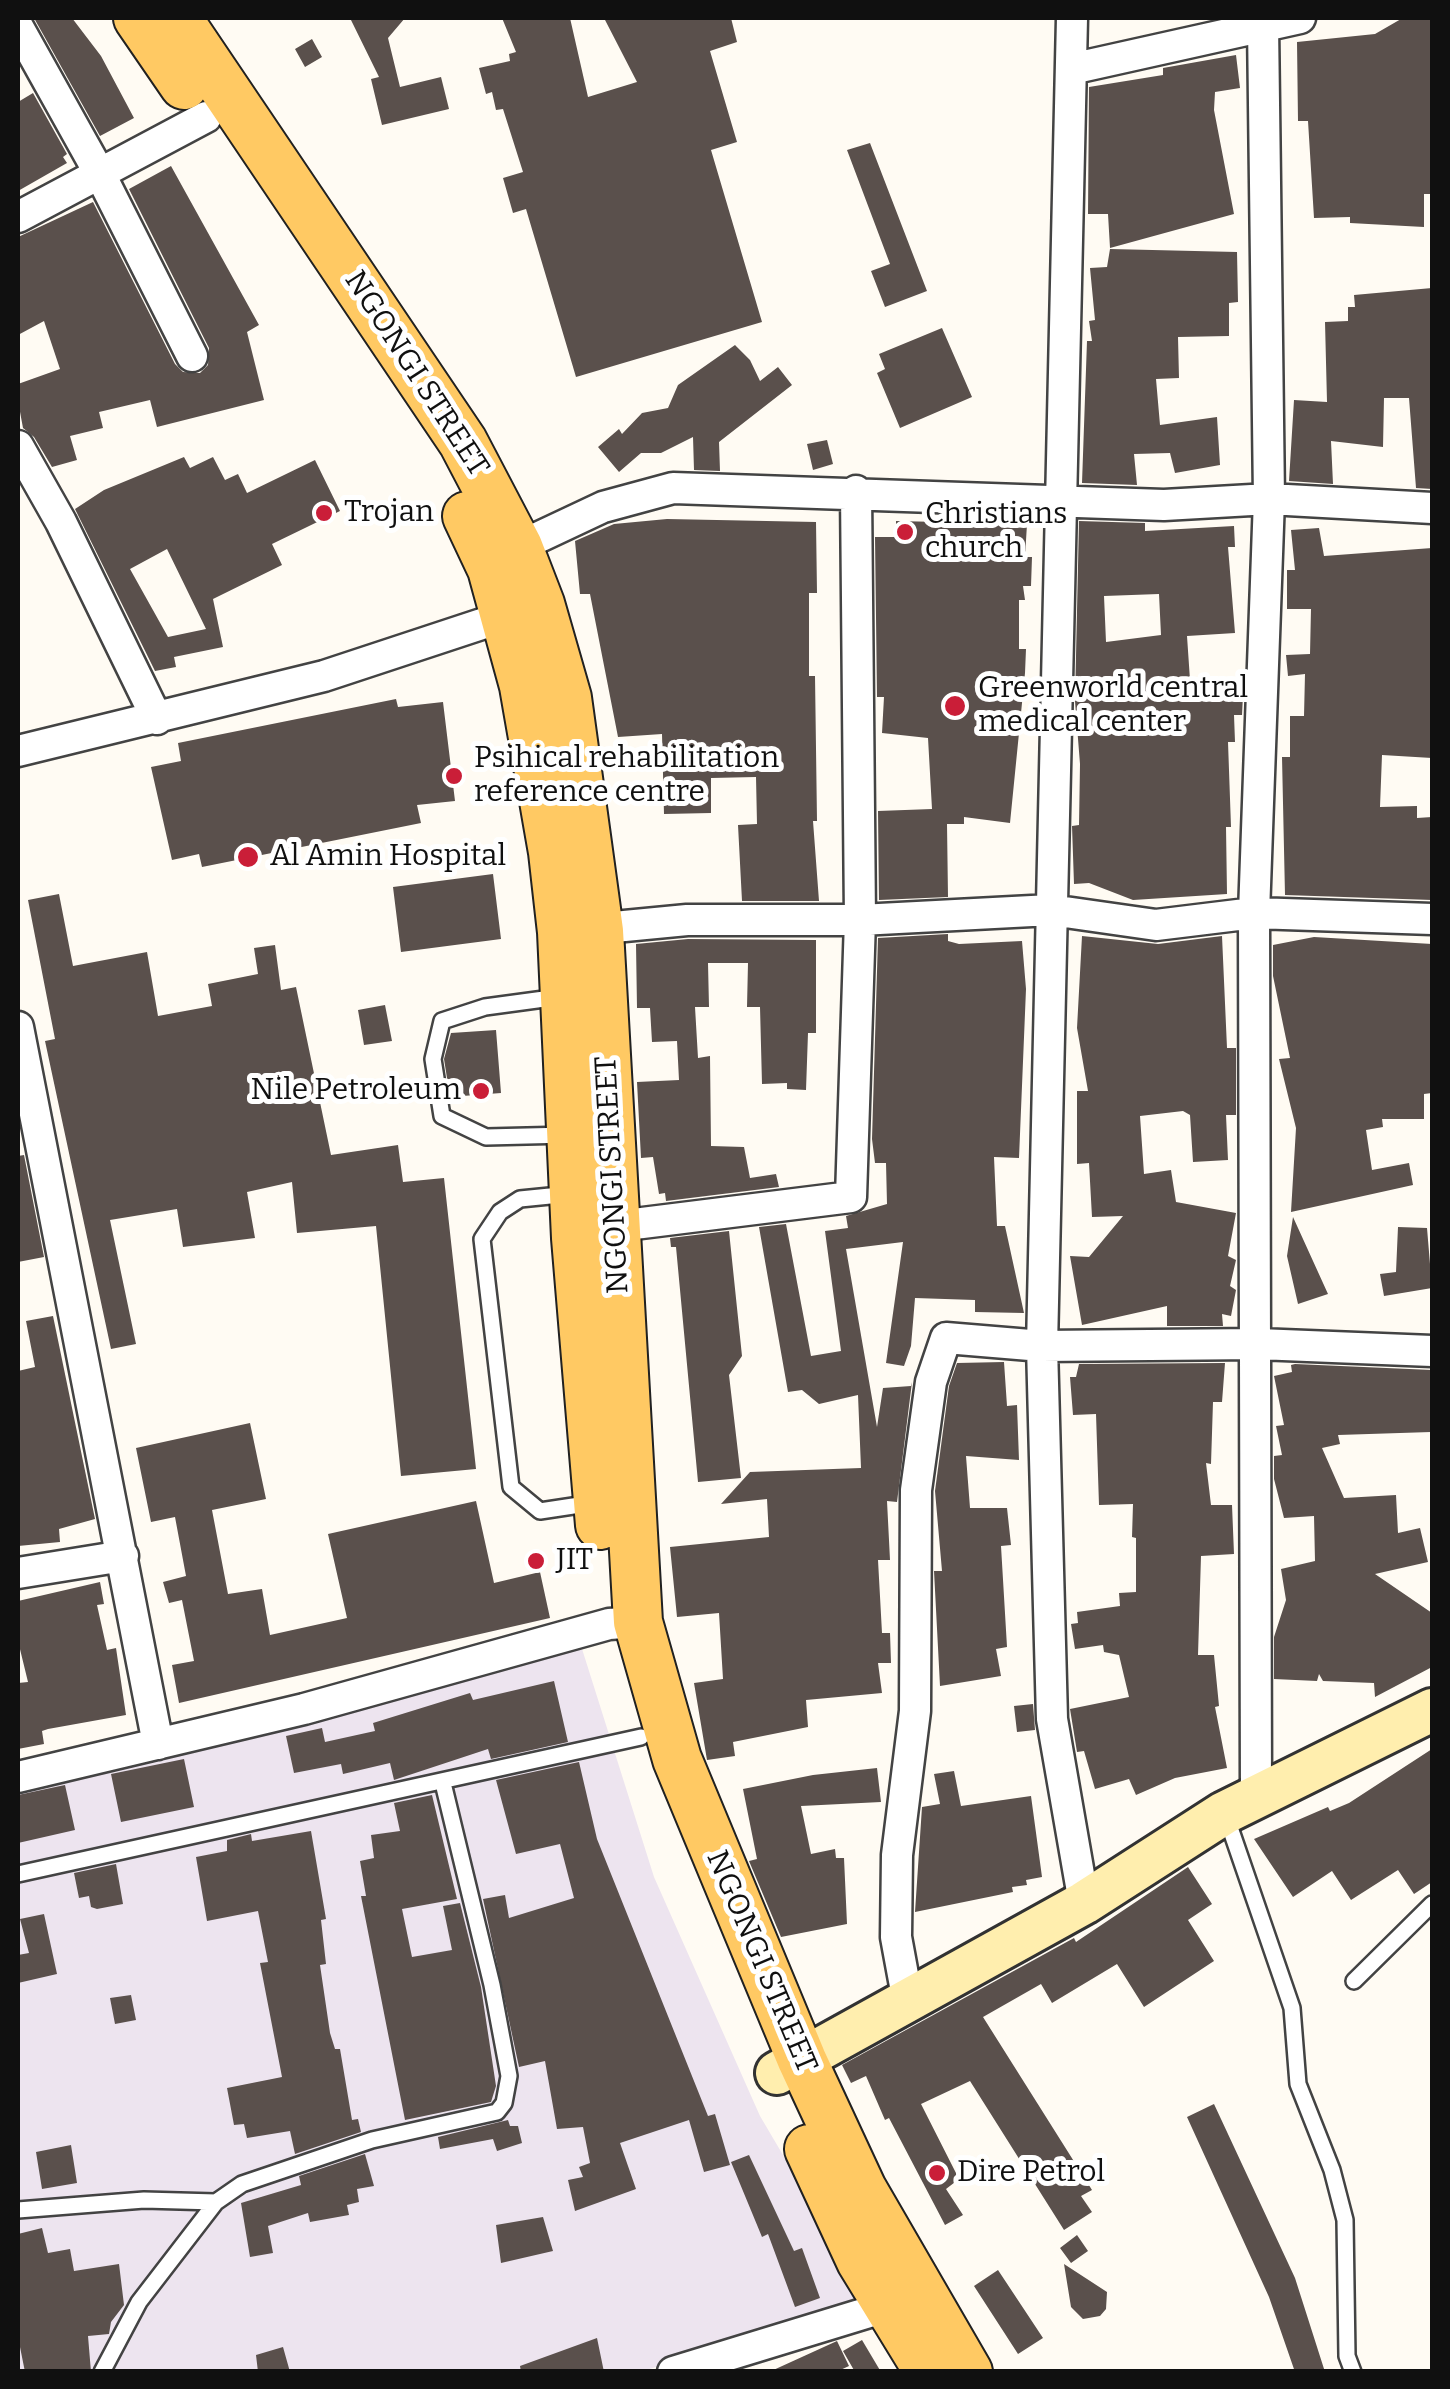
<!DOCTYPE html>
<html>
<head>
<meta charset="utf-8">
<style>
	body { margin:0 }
	#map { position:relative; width:1450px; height:2389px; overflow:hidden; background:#fffbf3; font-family:Bitter,serif }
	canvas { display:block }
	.frame { position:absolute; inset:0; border:20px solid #101010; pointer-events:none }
</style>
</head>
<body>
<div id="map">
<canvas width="1450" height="2389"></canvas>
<div class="frame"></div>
</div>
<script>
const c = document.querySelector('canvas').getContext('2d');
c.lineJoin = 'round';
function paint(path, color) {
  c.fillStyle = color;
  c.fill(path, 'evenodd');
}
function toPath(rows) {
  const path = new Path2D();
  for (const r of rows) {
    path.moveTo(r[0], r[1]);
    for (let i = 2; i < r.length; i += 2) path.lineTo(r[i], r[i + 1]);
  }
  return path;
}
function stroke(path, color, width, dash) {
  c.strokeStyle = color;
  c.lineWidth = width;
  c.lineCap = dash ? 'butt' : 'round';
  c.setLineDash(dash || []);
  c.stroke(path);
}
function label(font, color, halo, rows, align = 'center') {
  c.font = font + ' Bitter,serif';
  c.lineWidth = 10;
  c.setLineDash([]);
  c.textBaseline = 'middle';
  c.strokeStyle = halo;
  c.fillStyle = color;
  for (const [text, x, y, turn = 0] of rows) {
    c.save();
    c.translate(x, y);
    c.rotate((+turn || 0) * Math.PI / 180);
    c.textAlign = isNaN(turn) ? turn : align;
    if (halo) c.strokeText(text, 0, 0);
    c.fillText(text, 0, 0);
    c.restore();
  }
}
paint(toPath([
	[577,1633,654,1877,760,2116,869,2301,643,2371,18,2371,18,1790]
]), '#ede4ef');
paint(toPath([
	[34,18,72,18,101,56,134,118,100,136],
	[350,18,405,18,388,38,400,87,441,77,449,109,382,125,371,79,379,77],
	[502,18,570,18,588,97,637,82,604,18,731,18,737,42,710,51,737,142,711,150,762,322,576,377,526,209,513,213,503,178,523,172,503,109,496,110,492,92,486,94,479,68,510,61,509,54,516,52],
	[1432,18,1432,194,1424,194,1424,227,1350,223,1350,217,1314,218,1308,121,1298,121,1297,42,1375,34,1401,19],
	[312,39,322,57,305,67,295,49],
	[1236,55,1240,88,1215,92,1214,110,1234,214,1110,248,1108,214,1088,214,1089,87,1163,75,1163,68],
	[33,93,67,154,63,157,67,163,18,191,18,102],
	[870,143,927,291,885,307,871,271,890,264,847,150],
	[171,166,259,325,247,332,264,400,157,427,150,400,99,412,103,428,70,436,77,460,52,467,34,437,23,428,18,401,18,384,60,369,44,321,18,335,18,237,93,202,175,364,183,372,200,373,208,365,209,348,129,189],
	[1110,249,1237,252,1238,302,1229,303,1229,336,1178,337,1179,378,1156,379,1160,425,1217,417,1220,465,1175,473,1170,453,1134,454,1137,485,1082,483,1087,341,1092,341,1089,321,1095,320,1090,268,1107,267],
	[1432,288,1432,489,1416,488,1409,398,1384,398,1383,447,1331,441,1333,484,1289,481,1294,400,1327,402,1325,322,1348,321,1348,307,1355,307,1354,295],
	[942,328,972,397,900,428,877,373,885,369,879,354],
	[735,345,750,360,760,381,778,367,792,385,719,442,720,471,694,470,693,437,661,453,641,453,619,472,598,447,619,429,622,434,642,413,668,408,678,385],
	[827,440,833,464,813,470,807,444],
	[184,457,190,468,213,457,225,480,238,474,247,493,315,460,340,511,272,544,282,565,213,599,223,647,174,657,176,667,155,671,75,509,104,490],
	[167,549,206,629,168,637,130,569],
	[667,519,816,522,817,593,809,593,809,676,815,676,817,821,813,821,819,901,742,901,738,825,757,824,756,777,711,778,711,813,664,814,662,734,618,737,590,594,580,594,575,541,614,524],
	[896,521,1027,524,1025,557,1032,557,1031,586,1023,586,1025,600,1019,600,1019,649,1026,649,1025,673,1010,823,964,817,964,824,947,824,948,897,879,900,878,811,932,809,928,738,882,733,884,697,877,697,875,537,896,537],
	[1079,521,1145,523,1145,531,1234,526,1235,547,1228,547,1235,633,1187,636,1190,680,1238,679,1238,695,1243,695,1242,715,1234,715,1235,742,1228,742,1231,827,1226,827,1227,894,1133,900,1089,883,1074,884,1072,826,1079,825,1080,764,1075,701],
	[1159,594,1161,635,1106,642,1104,596],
	[1319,528,1324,556,1432,548,1432,758,1382,755,1380,807,1417,806,1417,818,1432,817,1432,900,1285,895,1282,757,1290,757,1290,716,1304,716,1305,674,1288,676,1286,655,1310,654,1311,609,1287,609,1287,570,1295,570,1291,530],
	[396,699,398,707,443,702,455,801,417,805,421,823,202,867,199,854,172,860,151,767,181,761,178,743],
	[493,874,501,939,401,952,393,887],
	[59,894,73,966,147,952,158,1016,212,1006,208,984,258,974,254,948,275,945,281,990,296,987,331,1155,398,1145,403,1182,444,1178,476,1469,401,1476,376,1226,297,1233,292,1182,247,1192,255,1238,183,1247,177,1209,110,1220,136,1344,111,1349,45,1041,55,1039,28,900],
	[948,934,948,941,959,944,1022,941,1026,989,1019,1158,994,1157,997,1226,1005,1226,1024,1313,975,1312,975,1300,915,1298,911,1346,904,1366,886,1363,903,1242,846,1249,877,1427,883,1388,911,1386,912,1382,897,1502,887,1501,890,1560,878,1560,882,1633,890,1633,891,1663,878,1663,882,1693,806,1700,808,1727,733,1742,735,1756,707,1760,694,1683,723,1679,719,1613,677,1617,670,1547,769,1537,767,1499,721,1504,750,1472,861,1468,858,1395,819,1404,802,1390,788,1392,759,1227,786,1224,811,1356,841,1351,825,1231,848,1228,846,1216,887,1204,886,1163,875,1163,872,1139,878,938],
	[1082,936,1158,944,1222,936,1227,1048,1236,1048,1236,1115,1226,1115,1228,1160,1193,1162,1190,1115,1183,1111,1140,1116,1144,1174,1171,1170,1176,1202,1236,1213,1228,1256,1236,1260,1230,1286,1236,1290,1231,1316,1222,1314,1223,1326,1167,1326,1167,1306,1082,1325,1070,1256,1089,1257,1123,1216,1092,1217,1089,1163,1077,1164,1077,1091,1088,1091,1077,1028],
	[1314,937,1432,944,1432,1093,1424,1094,1424,1119,1382,1119,1383,1127,1366,1130,1372,1170,1409,1163,1413,1185,1291,1212,1296,1128,1279,1059,1290,1058,1273,976,1273,945],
	[688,939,816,940,816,1033,808,1033,806,1090,787,1089,787,1083,762,1084,760,1007,747,1007,748,963,708,963,709,1007,695,1007,698,1058,710,1056,711,1146,744,1147,750,1178,776,1174,779,1187,666,1201,665,1193,659,1194,653,1157,641,1158,637,1082,679,1080,677,1041,652,1042,650,1008,637,1008,636,944],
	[385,1005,392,1041,364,1045,358,1010],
	[496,1030,501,1093,450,1097,444,1059,451,1033],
	[24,1155,44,1257,18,1262,18,1156],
	[1293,1217,1328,1294,1298,1304,1287,1256],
	[1398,1227,1427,1228,1432,1288,1384,1296,1380,1274,1396,1272],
	[729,1231,742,1356,729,1375,741,1478,698,1482,676,1247,671,1247,670,1238],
	[53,1316,95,1519,59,1529,60,1542,18,1546,18,1371,35,1367,26,1321],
	[1004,1362,1007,1406,1017,1405,1019,1460,966,1456,970,1508,1007,1508,1011,1545,1001,1546,1007,1647,996,1649,1001,1676,940,1686,934,1571,942,1571,935,1491,949,1386,957,1363],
	[1225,1363,1222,1402,1213,1402,1211,1464,1206,1463,1211,1505,1232,1505,1234,1554,1201,1556,1198,1655,1214,1655,1219,1706,1215,1707,1227,1768,1175,1778,1136,1795,1129,1779,1095,1789,1084,1751,1077,1752,1070,1709,1129,1697,1119,1655,1104,1652,1103,1645,1075,1649,1071,1624,1078,1623,1077,1612,1120,1606,1119,1593,1136,1592,1136,1538,1132,1537,1133,1504,1099,1505,1096,1414,1073,1415,1070,1377,1076,1377,1079,1364],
	[1295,1364,1432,1370,1431,1432,1338,1435,1340,1444,1322,1448,1344,1498,1396,1495,1398,1533,1420,1528,1428,1562,1375,1574,1432,1613,1432,1667,1375,1697,1374,1683,1323,1681,1319,1674,1317,1681,1274,1679,1274,1637,1286,1600,1281,1569,1315,1561,1314,1516,1284,1518,1274,1479,1274,1456,1282,1455,1276,1426,1284,1425,1274,1376,1292,1372,1291,1365],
	[250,1423,266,1499,212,1510,228,1594,262,1589,270,1635,347,1618,328,1534,476,1501,494,1583,540,1572,550,1618,179,1703,172,1665,194,1661,182,1600,169,1603,163,1582,186,1576,175,1517,151,1522,136,1448],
	[100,1582,104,1604,97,1605,107,1650,116,1648,126,1715,48,1729,42,1731,44,1744,18,1749,18,1683,28,1682,18,1641,18,1601],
	[554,1681,568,1742,491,1759,488,1749,394,1780,390,1763,343,1774,341,1764,294,1773,286,1736,322,1728,325,1742,375,1731,373,1723,470,1693,473,1700],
	[1033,1704,1035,1730,1017,1732,1014,1706],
	[1432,1749,1432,1882,1414,1894,1398,1870,1351,1900,1332,1871,1293,1897,1254,1839,1328,1807,1330,1811,1349,1803],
	[184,1759,194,1807,121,1822,111,1774],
	[579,1762,597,1839,708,2116,715,2114,730,2165,704,2172,689,2120,620,2143,636,2189,575,2211,568,2180,583,2177,579,2167,590,2163,583,2127,557,2129,545,2061,519,2067,483,1899,505,1895,509,1918,574,1898,560,1844,516,1854,496,1780],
	[877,1768,881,1802,801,1806,811,1854,835,1849,836,1858,844,1858,847,1924,781,1937,749,1861,757,1859,743,1789,813,1775],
	[954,1771,961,1806,1031,1796,1042,1877,1026,1880,1027,1885,1012,1887,1013,1892,915,1912,922,1807,940,1804,934,1774],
	[65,1785,75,1830,18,1843,18,1795],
	[432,1795,457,1899,402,1909,412,1957,452,1950,443,1906,460,1903,481,1987,496,2086,491,2102,405,2120,361,1896,366,1896,360,1861,374,1858,371,1835,400,1831,394,1803],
	[311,1831,326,1919,321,1920,326,1964,320,1965,330,2033,335,2049,340,2049,352,2120,358,2119,361,2132,295,2154,290,2131,247,2138,244,2124,234,2125,227,2088,282,2077,260,1963,268,1962,258,1911,207,1921,196,1857,227,1851,227,1840,251,1834,252,1841],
	[116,1864,123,1904,97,1909,91,1907,89,1896,79,1898,74,1873],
	[1188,1867,1212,1904,1188,1920,1214,1961,1144,2007,1117,1964,1052,2003,1041,1984,983,2017,1092,2190,1081,2196,1092,2212,1064,2230,970,2081,921,2104,959,2179,946,2189,963,2215,945,2225,889,2118,885,2120,866,2076,851,2083,842,2065,1074,1938,1076,1942],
	[44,1914,57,1974,18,1983,18,1955,29,1953,20,1919],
	[131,1995,136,2020,115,2024,110,1998],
	[1214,2104,1295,2278,1325,2372,1295,2372,1269,2297,1187,2117],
	[508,2120,510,2126,518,2126,522,2143,497,2151,493,2139,440,2149,438,2137],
	[71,2145,77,2183,42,2189,36,2152],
	[365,2154,374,2186,357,2189,359,2202,347,2205,349,2215,310,2222,308,2213,268,2226,273,2253,250,2257,241,2203,301,2185,299,2176],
	[749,2155,794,2251,802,2248,820,2298,795,2307,768,2234,762,2237,731,2162],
	[543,2217,553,2251,501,2263,496,2225],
	[42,2228,48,2253,70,2249,74,2271,119,2264,124,2305,111,2322,109,2334,88,2336,91,2372,25,2372,18,2337,18,2234],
	[1077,2235,1088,2251,1071,2263,1060,2248],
	[1064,2264,1107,2292,1106,2309,1100,2316,1083,2319,1071,2307],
	[998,2270,1043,2338,1018,2354,974,2286],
	[597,2338,604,2372,521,2372,520,2366],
	[862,2340,881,2372,855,2372,843,2351],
	[837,2341,849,2366,836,2372,769,2372],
	[283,2347,290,2372,258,2372,256,2355]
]), '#5a504c');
const lane = toPath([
	[559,997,485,1007,442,1021,433,1059,442,1116,486,1137,568,1135],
	[570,1194,520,1199,500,1212,482,1239,511,1487,540,1511,593,1503],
	[1226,1816,1292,2008,1298,2084,1332,2170,1345,2220,1347,2356,1353,2372],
	[18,1874,641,1737],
	[1354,1981,1432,1904],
	[18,2210,144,2200,216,2202],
	[102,2372,139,2302,216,2202,242,2184,372,2140,497,2112,504,2103,509,2076,492,1985,443,1783]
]);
const street = toPath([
	[1072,18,1042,1346,1052,1719,1084,1903],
	[18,27,101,176,192,356],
	[1071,69,1300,18],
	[18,217,206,117],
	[18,446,61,522,157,719],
	[518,547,603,507,673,488,1164,505,1269,499,1432,508],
	[18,751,324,676,518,612],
	[583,930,687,920,860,920,1051,910,1156,925,1254,913,1432,919],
	[18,1027,158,1744],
	[602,1228,851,1197,860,920,856,491],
	[18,1573,123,1556],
	[18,1777,304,1709,609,1624,638,1622],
	[1256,1798,1254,913,1269,499,1263,24],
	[908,2002,896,1937,897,1855,915,1711,916,1490,931,1382,946,1338,1042,1346,1258,1344,1432,1351],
	[673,2372,889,2306,903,2298]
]);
const secondary = toPath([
	[777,2073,1084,1903,1224,1813,1432,1710]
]);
const primary = toPath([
	[138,18,184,85],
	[177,18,463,442,518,547,540,604,567,698,599,931,638,1622,677,1759,802,2060,862,2189,968,2372],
	[467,516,492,569,524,686,553,852,562,932,576,1238,600,1525],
	[809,2149,861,2261,929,2372]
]);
stroke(lane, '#434343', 20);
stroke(street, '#434343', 35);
stroke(secondary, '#323232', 48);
stroke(primary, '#212121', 52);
stroke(lane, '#fff', 15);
stroke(street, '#fff', 30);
stroke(secondary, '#ffeeae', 42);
stroke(primary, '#ffc963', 48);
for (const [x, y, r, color] of [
	[324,513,10,"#ca1e38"],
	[905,532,10,"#ca1e38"],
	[955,706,12,"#ca1e38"],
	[454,776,10,"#ca1e38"],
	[248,857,12,"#ca1e38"],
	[481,1091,10,"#ca1e38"],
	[536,1561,10,"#ca1e38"],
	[937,2173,10,"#ca1e38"]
]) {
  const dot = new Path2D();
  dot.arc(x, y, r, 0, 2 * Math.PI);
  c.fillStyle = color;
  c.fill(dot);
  stroke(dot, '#fff', 4);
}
label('30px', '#101010', '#fff', [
	["NGONGI STREET",416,374,57],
	["NGONGI STREET",613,1175,-93],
	["NGONGI STREET",761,1962,67]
]);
label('30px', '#101010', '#fff', [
	["Trojan",344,513],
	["Christians",925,515],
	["church",925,549],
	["Greenworld central",978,689],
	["medical center",978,723],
	["Psihical rehabilitation",474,759],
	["reference centre",474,793],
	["Al Amin Hospital",270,857],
	["Nile Petroleum",461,1091,"right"],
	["JIT",556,1561],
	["Dire Petrol",957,2173]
], 'left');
</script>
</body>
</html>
